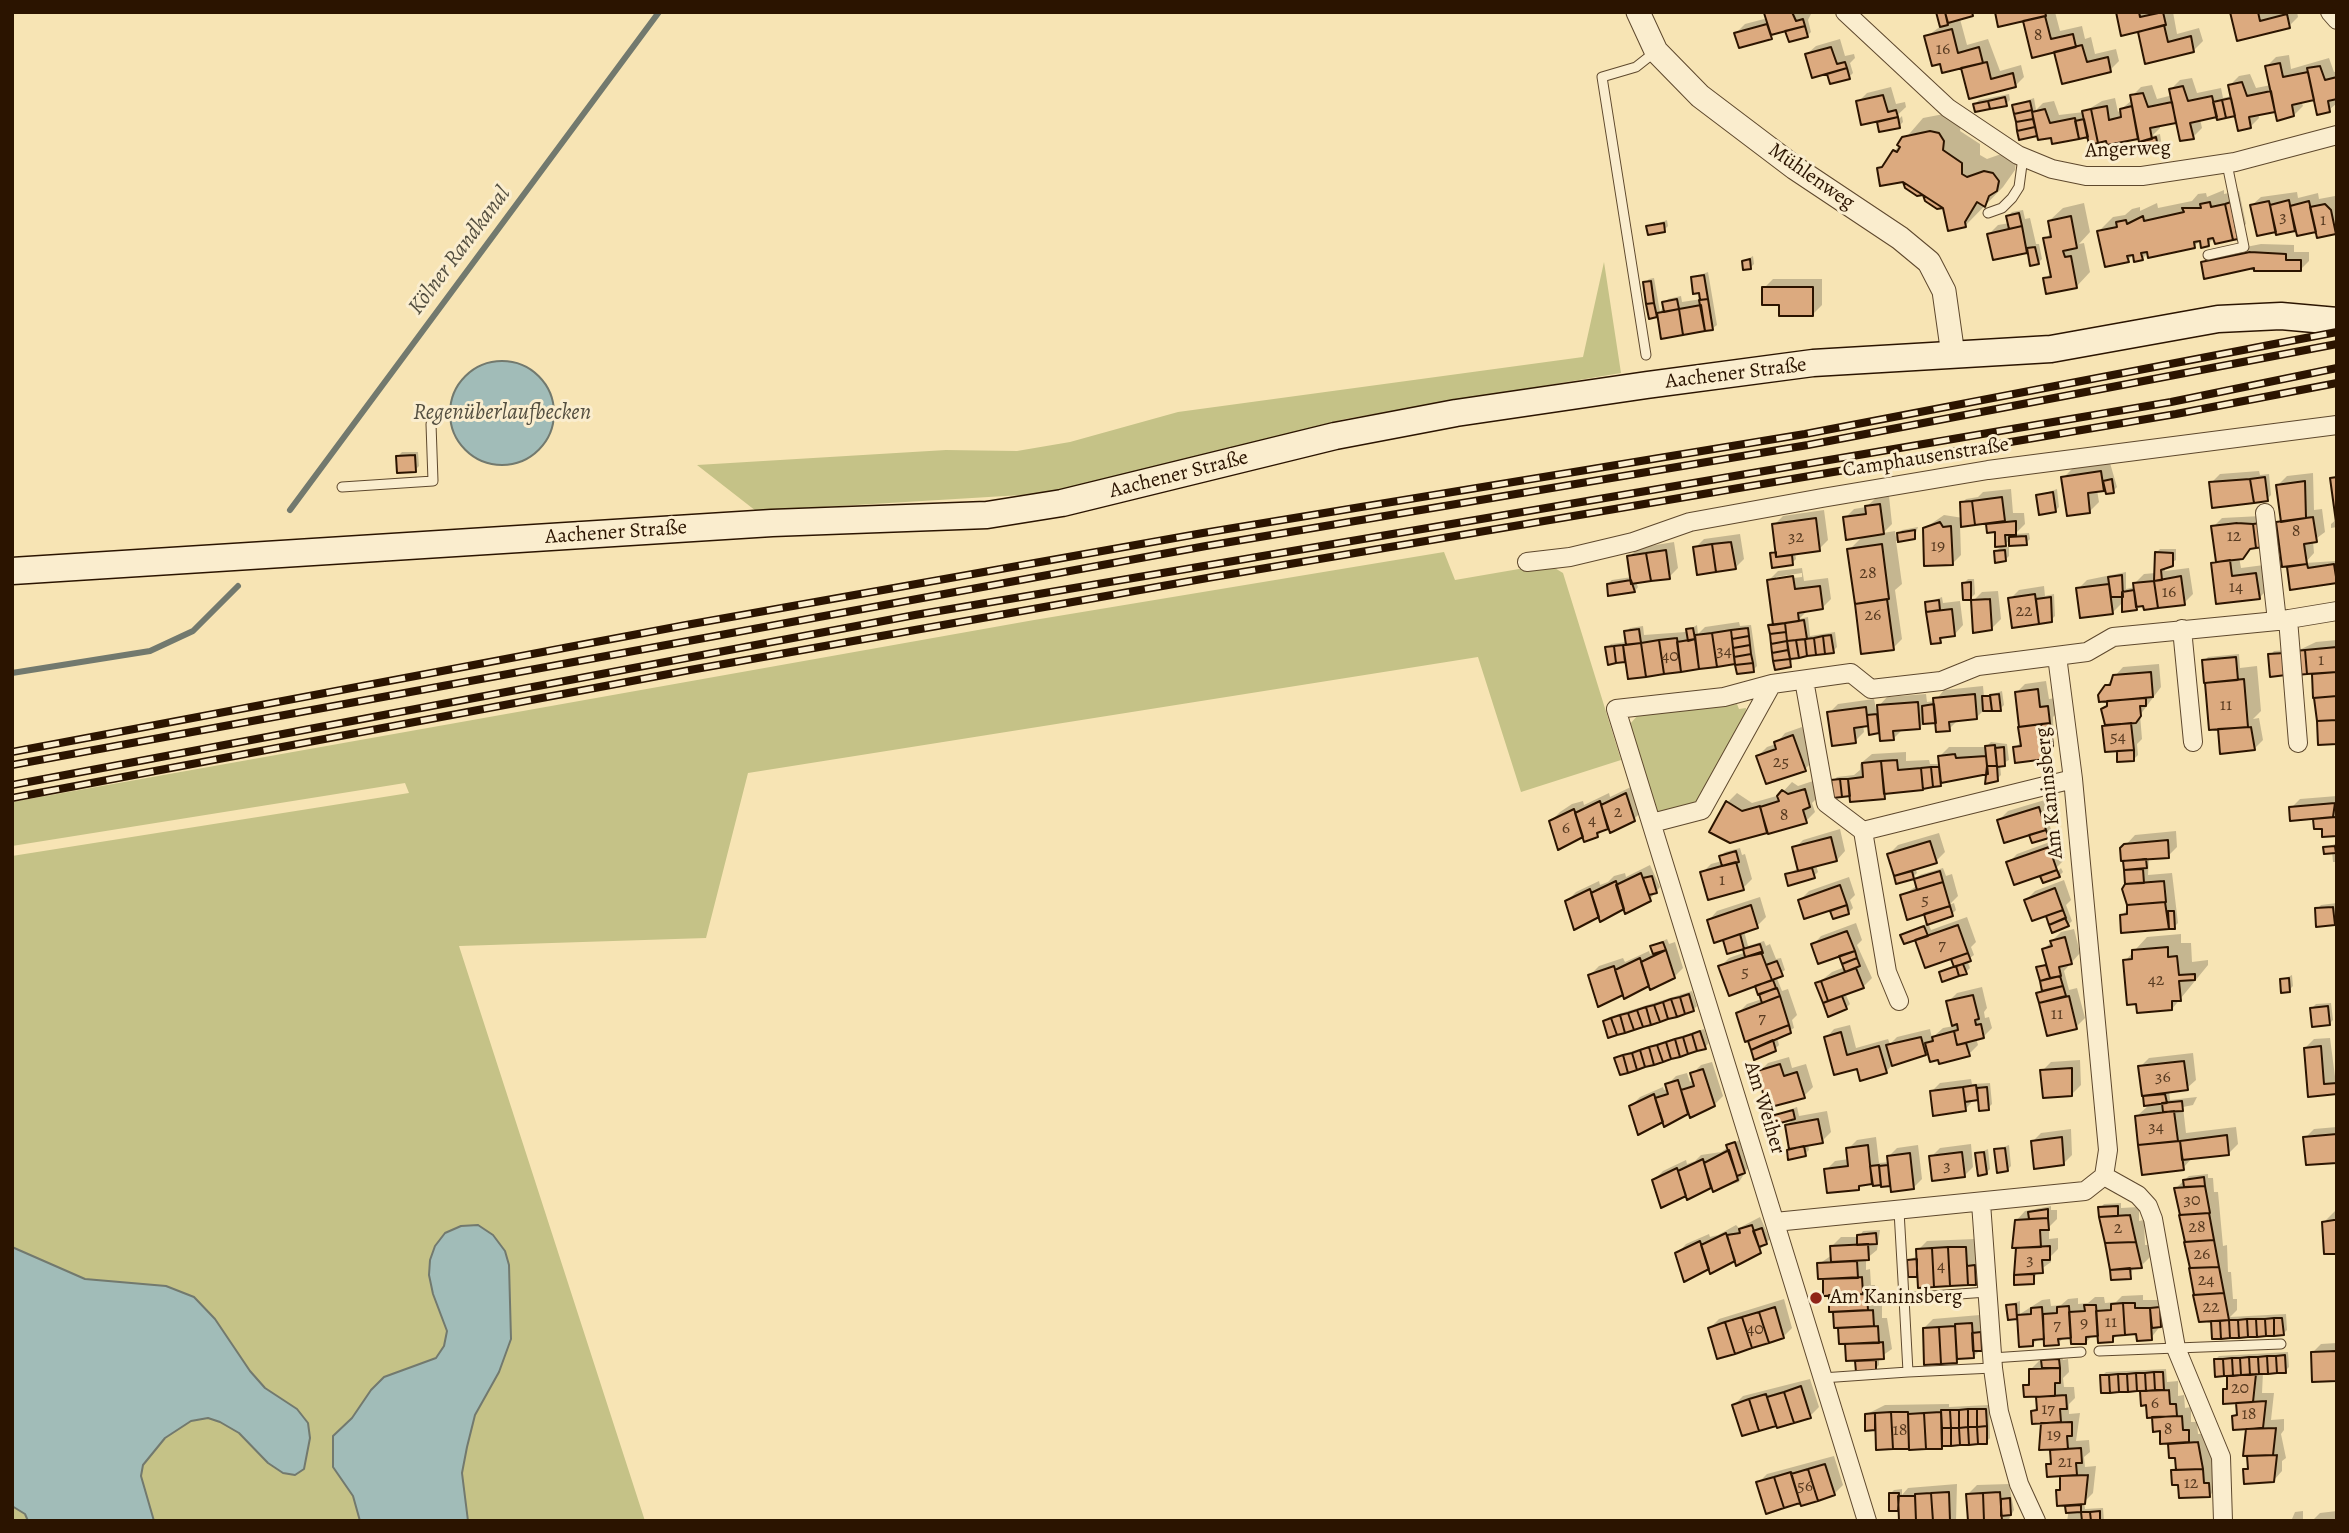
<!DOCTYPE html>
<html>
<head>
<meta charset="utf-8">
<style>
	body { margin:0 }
	#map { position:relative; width:2349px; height:1533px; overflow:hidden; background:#f7e4b4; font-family:Alegreya,serif }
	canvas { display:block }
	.frame { position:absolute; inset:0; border:14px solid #2b1400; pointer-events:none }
</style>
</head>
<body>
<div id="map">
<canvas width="2349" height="1533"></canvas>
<div class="frame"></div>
</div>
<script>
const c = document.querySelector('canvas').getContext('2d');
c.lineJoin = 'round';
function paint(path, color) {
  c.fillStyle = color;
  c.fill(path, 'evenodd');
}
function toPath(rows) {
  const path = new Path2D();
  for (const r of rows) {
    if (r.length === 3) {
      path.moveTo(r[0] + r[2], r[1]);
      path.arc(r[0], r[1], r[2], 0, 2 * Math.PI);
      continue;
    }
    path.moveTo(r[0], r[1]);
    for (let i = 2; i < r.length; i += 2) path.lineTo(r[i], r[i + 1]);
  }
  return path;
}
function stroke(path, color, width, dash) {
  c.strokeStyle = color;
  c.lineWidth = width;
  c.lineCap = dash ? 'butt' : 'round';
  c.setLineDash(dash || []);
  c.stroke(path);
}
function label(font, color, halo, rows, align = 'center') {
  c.font = font + ' Alegreya,serif';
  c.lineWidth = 6;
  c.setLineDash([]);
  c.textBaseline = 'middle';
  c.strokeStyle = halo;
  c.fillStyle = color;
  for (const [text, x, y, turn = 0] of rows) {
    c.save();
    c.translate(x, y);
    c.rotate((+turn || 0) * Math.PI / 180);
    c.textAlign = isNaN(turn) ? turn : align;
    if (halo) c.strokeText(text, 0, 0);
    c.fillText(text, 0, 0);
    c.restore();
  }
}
paint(toPath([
	[1604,262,1621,373,1345,419,1055,493,756,511,697,465,946,450,1017,451,1070,442,1178,412,1583,357],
	[1444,552,1455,580,1548,564,1563,573,1621,760,1521,792,1478,657,748,773,706,938,459,946,645,1521,12,1521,12,856,409,793,405,783,12,846,12,802,1034,620],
	[1737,704,1739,709,1746,708,1745,719,1699,801,1656,815,1630,724,1637,716]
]), '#c5c287');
const water = toPath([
	[502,413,52],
	[478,1225,493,1235,505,1251,509,1265,511,1339,499,1372,475,1415,467,1447,462,1473,468,1521,360,1521,353,1496,333,1467,333,1436,352,1418,371,1390,384,1377,436,1358,444,1346,447,1331,433,1294,429,1275,430,1260,435,1246,445,1233,461,1226,478,1225],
	[12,1247,85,1279,166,1286,194,1297,215,1319,250,1371,265,1388,297,1409,308,1423,310,1438,304,1469,295,1475,283,1473,268,1463,239,1433,220,1422,208,1418,191,1421,165,1438,143,1465,141,1476,154,1521,28,1521,25,1514,12,1506,12,1247]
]);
paint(water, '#a1bcb8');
stroke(water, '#72796e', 2);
paint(toPath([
	[1767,12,1812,12,1808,20,1811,32,1807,36,1787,30,1740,46,1736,33,1745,24,1768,18],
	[1938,12,1975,12,1960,19,1967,45,1988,39,2000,71,2021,65,2024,77,2015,86,1970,97,1962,66,1926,37,1941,26],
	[1997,12,2055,12,2060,31,2082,26,2085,39,2091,37,2095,54,2116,49,2119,61,2110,70,2064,81,2056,51,2024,19],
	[2118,12,2173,12,2177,34,2199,28,2203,41,2194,50,2147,61,2139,29],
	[2232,12,2297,12,2298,17,2289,26,2238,39],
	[1840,39,1845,56,1854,54,1855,58,1850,63,1853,73,1849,77,1829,74,1833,70,1807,54,1816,46],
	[2289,55,2291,69,2329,58,2334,72,2337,71,2337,103,2329,110,2315,97,2301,101,2303,106,2294,115,2276,109,2258,113,2259,118,2250,127,2236,114,2218,115,2200,119,2202,128,2193,137,2178,121,2160,124,2160,128,2152,136,2160,134,2161,141,2157,145,2145,138,2108,143,2107,139,2089,135,2036,134,2014,105,2034,98,2036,110,2043,103,2054,101,2059,115,2084,112,2102,101,2115,98,2118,112,2132,100,2132,96,2141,87,2152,85,2157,99,2173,95,2171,89,2180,80,2192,78,2197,93,2221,88,2223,98,2232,96,2230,85,2239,76,2250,74,2256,88,2271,85,2267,66,2276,57],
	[1891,87,1896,104,1905,102,1906,107,1890,122,1893,125,1902,116,1903,122,1899,126,1880,130,1878,120,1858,102,1867,93],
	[2009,94,2010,100,2006,104,1975,104,1979,100],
	[1949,113,1962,121,1960,131,1980,144,1980,155,1987,159,2004,153,2016,162,2015,170,2003,187,1965,226,1924,193,1879,169,1923,118],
	[2224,190,2224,194,2239,191,2246,224,2241,229,2215,237,2208,244,2201,240,2194,246,2149,252,2142,259,2134,254,2128,260,2099,231,2113,217,2125,215,2132,209,2140,207,2140,211,2157,203,2158,208,2192,201,2198,194,2206,193,2207,197],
	[2297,192,2298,198,2318,193,2319,199,2335,196,2337,230,2297,229,2258,234,2252,205,2261,197],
	[2084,203,2090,232,2079,244,2084,243,2090,272,2077,286,2045,279,2052,272,2045,239,2052,232,2049,221,2063,208],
	[2023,210,2025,219,2030,218,2036,244,2039,244,2042,259,2038,263,2029,249,2026,251,1989,234,1998,225,2010,223,2008,216,2012,212],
	[1667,220,1668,226,1664,230,1648,227],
	[2261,244,2294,245,2294,252,2309,252,2309,261,2300,270,2203,263,2211,254],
	[1753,256,1754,264,1750,268,1744,261],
	[1708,272,1717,325,1713,328,1659,314,1656,316,1645,283,1649,279,1654,278,1660,312,1668,299,1681,296,1682,302,1702,299,1692,278],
	[1773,279,1822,279,1822,305,1813,314,1781,304,1764,288],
	[402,452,418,452,419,466,415,470,398,456],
	[2110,463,2117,487,2113,491,2106,487,2097,490,2099,502,2090,511,2063,478,2072,469],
	[2259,471,2260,475,2269,474,2271,495,2267,499,2211,483,2220,474],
	[2313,473,2314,510,2322,509,2325,532,2313,541,2314,553,2305,563,2336,561,2337,549,2337,582,2292,588,2288,565,2284,565,2278,485,2287,476],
	[2011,489,2013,513,2024,513,2025,524,2015,534,2029,533,2030,539,2026,543,2011,539,2002,547,2009,547,2009,556,2005,560,1996,551,2003,545,1996,530,1988,531,1988,522,1960,525,1961,555,1952,564,1925,528,1944,515,1963,518,1962,503,1966,499,1978,497,1983,492],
	[2057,489,2059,507,2055,511,2038,496],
	[1889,496,1892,524,1883,533,1895,531,1896,537,1902,530,1918,527,1914,538,1896,541,1902,584,1895,590,1902,639,1893,648,1849,550,1863,536,1845,518,1854,509,1866,507,1876,498],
	[1824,510,1828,540,1819,549,1795,553,1796,559,1792,563,1774,566,1772,553,1777,549,1774,525,1783,516],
	[2261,516,2252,547,2239,557,2241,568,2264,565,2268,589,2259,598,2213,564,2217,559,2213,527,2222,518],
	[2337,519,2337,527,2331,528,2331,524],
	[1740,534,1744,559,1735,568,1695,548,1704,539],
	[1674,542,1678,568,1669,577,1636,582,1638,587,1635,591,1608,584,1612,580,1632,577,1629,557,1638,548],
	[2160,549,2176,549,2176,560,2165,567,2165,571,2189,568,2193,594,2184,603,2140,605,2136,609,2124,601,2112,613,2078,589,2087,580,2126,572,2126,589,2135,587,2135,583,2144,574,2156,573,2156,553],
	[1802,568,1804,581,1828,578,1831,599,1822,608,1808,610,1799,619,1808,617,1810,636,1835,632,1837,647,1833,651,1793,657,1790,666,1770,626,1774,622,1769,580,1778,571],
	[1802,573,1802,577,1776,580,1776,577],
	[1968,579,1974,579,1975,594,1971,598,1964,583],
	[2044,586,2045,596,2054,594,2055,616,2051,620,2013,626,2010,599,2019,590],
	[1998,591,2001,619,1992,628,1973,601,1982,592],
	[1942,597,1943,603,1960,601,1963,625,1955,634,1932,642,1927,603],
	[1739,622,1740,626,1751,625,1757,666,1753,670,1734,662,1629,677,1627,659,1624,661,1607,648,1611,644,1627,642,1626,632,1630,628,1643,626,1644,635,1685,632,1697,625,1698,634,1705,627],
	[2337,640,2337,742,2320,743,2313,672,2297,651,2316,642],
	[2288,650,2290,670,2270,655,2274,651],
	[2239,654,2240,668,2257,666,2261,711,2253,719,2259,718,2263,740,2254,749,2223,727,2211,728,2204,661,2208,657],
	[2159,664,2161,687,2140,715,2142,739,2137,744,2138,755,2134,759,2118,749,2104,726,2109,704,2106,686,2123,667],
	[2046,681,2049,699,2056,698,2058,712,2053,717,2054,748,2045,757,2015,748,2022,741,2016,693,2025,684],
	[1983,686,1984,697,2002,691,2004,705,2000,709,1984,710,1976,718,1959,719,1949,729,1937,721,1925,722,1920,727,1903,729,1893,739,1881,731,1871,733,1870,724,1863,725,1864,732,1855,741,1829,713,1838,704,1874,699,1876,709,1887,697,1926,694,1927,702,1935,701,1944,690],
	[1802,727,1814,760,1805,769,1758,756,1767,747,1776,744,1785,733],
	[1991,742,2007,744,2009,760,2000,765,2001,775,1997,779,1986,772,1922,789,1890,791,1884,798,1851,794,1833,781,1837,777,1854,775,1860,770,1860,764,1872,754,1906,752,1906,761,1929,760,1930,764,1941,764,1940,756,1949,747,1986,747],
	[1813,781,1818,797,1812,803,1815,812,1806,821,1730,841,1728,802,1737,793,1752,803,1780,795,1792,782,1798,786],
	[1635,785,1643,810,1634,819,1623,827,1603,830,1597,836,1578,837,1571,844,1559,847,1551,821,1560,812,1572,804,1583,801,1584,805,1609,793,1610,797],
	[2337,796,2337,834,2323,827,2315,827,2314,817,2291,808,2300,799],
	[2048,799,2054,819,2049,824,2052,832,2048,836,1999,820,2008,811],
	[1840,829,1845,851,1837,860,1816,865,1818,872,1814,876,1787,874,1799,868,1794,849,1803,840],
	[2176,831,2177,847,2168,856,2149,857,2148,875,2172,873,2178,923,2174,927,2123,931,2122,915,2129,908,2122,849,2135,835],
	[1939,833,1945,852,1936,861,1915,868,1917,873,1913,877,1897,882,1889,854,1898,845],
	[2058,839,2065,859,2055,869,2055,874,2061,868,2063,872,2059,876,2042,876,2047,871,2008,863,2017,854],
	[2337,843,2337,851,2334,851,2337,862,2333,862,2332,851,2325,848],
	[1740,848,1742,855,1745,854,1752,879,1743,888,1702,873,1711,864,1722,861,1721,856,1725,852],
	[1650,865,1660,887,1650,899,1620,909,1613,916,1593,918,1575,928,1567,901,1576,892,1599,881,1600,885,1608,882,1614,876,1625,873,1626,877],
	[1943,868,1946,876,1952,874,1958,896,1949,905,1954,903,1956,910,1952,914,1925,912,1902,896,1918,885,1916,879,1920,875],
	[1849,877,1855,895,1850,900,1853,908,1849,912,1834,917,1831,908,1800,900,1809,891],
	[2064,880,2071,900,2066,905,2072,921,2068,925,2026,900,2035,891],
	[1760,897,1766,917,1757,926,1744,931,1748,946,1764,941,1766,946,1770,944,1776,959,1781,958,1785,970,1776,976,1782,991,1788,989,1797,1015,1792,1020,1794,1028,1777,1037,1779,1045,1775,1049,1750,1042,1755,1037,1738,1013,1747,1004,1762,999,1756,984,1720,967,1729,958,1746,952,1744,947,1728,952,1724,937,1709,920,1717,911],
	[2337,903,2334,924,2317,909,2321,905],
	[1967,917,1976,942,1971,947,1974,955,1967,960,1970,968,1966,972,1941,973,1956,965,1952,956,1902,935,1928,923,1931,930],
	[1856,923,1862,940,1857,945,1872,978,1863,987,1845,993,1850,1004,1846,1008,1829,1015,1817,984,1832,972,1845,967,1840,954,1813,945,1821,936],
	[2074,929,2080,953,2064,971,2069,990,2077,988,2085,1018,2076,1027,2048,1034,2038,994,2044,989,2038,968,2048,962,2044,949,2061,932],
	[2181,934,2181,943,2191,943,2192,962,2208,960,2208,965,2172,1009,2125,961,2147,937],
	[1667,939,1669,944,1675,942,1683,968,1674,977,1663,985,1642,988,1637,992,1617,996,1599,1005,1590,975,1599,966,1623,958,1625,962,1649,951,1650,954,1654,953,1652,946],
	[2292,975,2293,986,2289,990,2282,980],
	[1982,987,1987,1008,1984,1012,1985,1018,1989,1017,1992,1028,1983,1037,1976,1038,1978,1045,1969,1054,1929,1050,1894,1063,1886,1072,1858,1067,1826,1038,1834,1029,1850,1025,1856,1048,1888,1039,1890,1044,1897,1037,1930,1029,1932,1038,1943,1028,1954,1026,1948,1002,1957,993],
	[1692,991,1697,1006,1693,1010,1605,1021,1609,1017],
	[2331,1003,2333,1020,2329,1024,2312,1008,2316,1004],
	[1704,1029,1709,1043,1705,1047,1616,1059,1620,1055],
	[2330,1038,2337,1092,2310,1095,2305,1048,2314,1039],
	[2193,1053,2196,1080,2187,1088,2169,1091,2170,1100,2197,1097,2193,1105,2183,1107,2186,1133,2236,1127,2238,1144,2229,1153,2192,1158,2183,1168,2143,1173,2137,1116,2149,1105,2140,1067,2149,1058],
	[1789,1057,1792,1068,1806,1064,1813,1087,1804,1096,1759,1072,1768,1063],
	[2080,1060,2081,1085,2072,1094,2042,1071,2051,1062],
	[1712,1062,1723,1096,1714,1105,1703,1112,1682,1116,1665,1125,1664,1120,1639,1133,1631,1106,1640,1097,1663,1087,1664,1090,1668,1089,1667,1085,1676,1076,1687,1073,1690,1082,1694,1080,1692,1074,1701,1065],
	[1971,1079,1972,1084,1990,1083,1992,1104,1988,1108,1980,1099,1974,1099,1965,1110,1931,1092,1940,1083],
	[1797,1107,1799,1116,1827,1111,1831,1132,1822,1141,1808,1144,1809,1150,1805,1154,1788,1150,1791,1148,1787,1125,1794,1118,1772,1116],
	[2337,1127,2337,1161,2305,1138,2314,1129],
	[2071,1129,2072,1155,2063,1164,2032,1142,2041,1133],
	[1876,1137,1879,1163,1889,1162,1888,1157,1897,1148,1918,1145,1922,1179,1913,1188,1874,1182,1863,1183,1859,1188,1826,1170,1835,1161,1849,1159,1848,1149,1857,1140],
	[1739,1140,1748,1168,1739,1182,1714,1190,1712,1186,1688,1198,1687,1194,1654,1180,1663,1171,1686,1160,1687,1164,1695,1161,1701,1155,1721,1152],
	[1971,1144,1973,1167,1964,1176,1931,1157,1940,1148],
	[2009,1145,2011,1166,2007,1170,1996,1150],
	[1988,1149,1990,1169,1986,1173,1977,1154],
	[2208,1174,2208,1178,2213,1178,2214,1192,2218,1192,2223,1246,2227,1245,2228,1272,2231,1272,2233,1299,2237,1299,2237,1310,2230,1317,2286,1314,2287,1330,2283,1334,2214,1337,2213,1319,2195,1280,2191,1281,2191,1254,2186,1254,2186,1227,2182,1227,2181,1201,2177,1201,2176,1188,2189,1176],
	[2121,1203,2121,1208,2139,1207,2139,1221,2144,1220,2145,1245,2150,1245,2150,1257,2141,1266,2134,1266,2130,1277,2106,1228,2101,1228,2100,1208,2104,1204],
	[2051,1206,2051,1210,2057,1210,2057,1219,2049,1227,2049,1239,2058,1238,2058,1249,2050,1257,2051,1262,2037,1272,2033,1282,2016,1283,2015,1262,2019,1258,2016,1221,2025,1211],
	[2337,1209,2337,1252,2323,1223],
	[1760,1217,1770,1239,1749,1260,1737,1264,1735,1259,1711,1272,1710,1267,1677,1254,1686,1244,1709,1234,1710,1237,1718,1235,1736,1225,1739,1228],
	[1880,1230,1877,1250,1866,1259,1866,1270,1870,1269,1871,1285,1875,1285,1876,1302,1882,1302,1882,1318,1887,1318,1892,1349,1879,1358,1879,1365,1875,1369,1857,1361,1860,1359,1847,1359,1846,1343,1840,1343,1840,1326,1835,1326,1830,1293,1825,1294,1819,1264,1832,1255,1832,1246,1841,1237,1859,1237,1863,1231],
	[1974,1239,1979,1279,1975,1283,1919,1273,1917,1275,1908,1260,1918,1256,1918,1250,1927,1241],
	[2143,1295,2143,1300,2159,1300,2159,1304,2163,1304,2164,1321,2151,1338,2138,1333,2119,1334,2112,1340,2100,1334,2093,1335,2086,1342,2073,1336,2065,1337,2058,1343,2039,1338,2032,1345,2019,1315,2016,1318,2008,1305,2020,1301,2020,1314,2042,1300,2050,1299,2051,1306,2061,1305,2068,1299,2078,1298,2078,1304,2088,1303,2095,1297,2104,1297,2105,1303,2116,1302,2122,1296],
	[1784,1299,1792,1328,1783,1337,1710,1328,1719,1319],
	[1980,1315,1985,1345,1973,1357,1961,1357,1956,1362,1924,1328,1933,1319],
	[2337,1343,2337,1379,2312,1353,2321,1344],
	[2288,1352,2289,1367,2285,1371,2263,1372,2262,1393,2274,1393,2271,1420,2284,1419,2284,1430,2281,1434,2286,1458,2282,1461,2282,1471,2274,1480,2245,1470,2250,1465,2249,1455,2244,1455,2248,1427,2234,1416,2238,1412,2238,1401,2224,1390,2229,1385,2229,1374,2215,1360,2219,1356],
	[2062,1356,2063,1360,2068,1359,2069,1372,2063,1378,2064,1387,2074,1387,2075,1398,2069,1404,2069,1414,2080,1413,2076,1441,2089,1440,2090,1452,2084,1457,2085,1467,2096,1466,2093,1493,2084,1502,2085,1509,2103,1508,2104,1521,2067,1521,2070,1503,2058,1491,2062,1487,2061,1474,2048,1465,2052,1460,2052,1448,2043,1421,2033,1411,2038,1406,2038,1395,2025,1386,2031,1380,2030,1370,2039,1361],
	[2166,1369,2167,1382,2178,1381,2178,1396,2184,1395,2185,1408,2191,1407,2191,1422,2197,1422,2198,1434,2206,1434,2207,1448,2211,1448,2212,1474,2218,1474,2218,1487,2209,1496,2174,1483,2177,1456,2170,1456,2170,1442,2142,1389,2102,1376,2106,1372],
	[1810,1379,1819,1407,1810,1416,1743,1434,1734,1405,1743,1396],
	[1949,1404,1949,1407,1989,1405,1990,1438,1986,1442,1944,1444,1942,1447,1877,1426,1875,1429,1867,1414,1885,1405],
	[1834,1456,1843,1485,1834,1494,1767,1511,1758,1483,1767,1474],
	[1957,1484,1956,1521,1900,1521,1900,1509,1891,1509,1890,1494,1894,1490,1902,1489,1902,1495,1908,1488],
	[2009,1484,2014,1510,2008,1521,1969,1521,1968,1494,1977,1485],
	[2303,1511,2303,1521,2278,1521,2292,1519,2295,1512],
	[2337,1511,2337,1521,2312,1521,2320,1513]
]), '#0003');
stroke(toPath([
	[290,510,659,12],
	[12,673,150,651,193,631,238,586]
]), '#72796e', 6);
const building = toPath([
	[1792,12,1796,21,1803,19,1805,26,1771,35,1764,13,1792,12],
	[1936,12,1945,12,1948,25,1940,27,1936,12],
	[1945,12,1972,12,1973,16,1948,23,1945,12],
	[1995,12,2045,12,2046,16,1998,27,1995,12],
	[2116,12,2139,12,2140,17,2163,12,2166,25,2121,36,2116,12],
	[2230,12,2258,12,2260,21,2287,14,2290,28,2237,41,2230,12],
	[2045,16,2051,39,2073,34,2076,47,2032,58,2023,21,2045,16],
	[1767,24,1772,39,1739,48,1734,33,1767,24],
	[2164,25,2168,42,2191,36,2194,52,2145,64,2138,32,2164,25],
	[1805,26,1808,37,1789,42,1785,31,1805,26],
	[1952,29,1958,53,1979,47,1983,63,1942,73,1940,64,1932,66,1924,36,1952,29],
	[2082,45,2087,62,2108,57,2111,72,2062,84,2054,52,2082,45],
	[1831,47,1837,64,1845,62,1847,68,1812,78,1805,54,1831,47],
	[1987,62,1991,79,2013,73,2016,87,1969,99,1961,68,1987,62],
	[2280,63,2283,77,2308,72,2314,100,2292,105,2294,116,2277,121,2265,66,2280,63],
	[2320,66,2325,80,2337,77,2337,99,2328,101,2330,112,2317,115,2307,68,2320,66],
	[1847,68,1850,79,1830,84,1827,74,1847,68],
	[2242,82,2247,96,2271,91,2275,112,2249,117,2251,128,2238,131,2228,85,2242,82],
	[2183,86,2188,101,2212,96,2217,117,2190,123,2194,139,2180,141,2169,89,2183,86],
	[2143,93,2148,107,2172,102,2176,123,2150,128,2152,139,2139,142,2130,95,2143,93],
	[1883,95,1888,112,1896,110,1898,117,1861,125,1856,101,1883,95],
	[2005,97,2007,106,1990,109,1988,101,2005,97],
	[2231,98,2235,116,2226,118,2222,100,2231,98],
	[2222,100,2226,118,2217,120,2213,102,2222,100],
	[1988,101,1990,109,1975,112,1973,104,1988,101],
	[2030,101,2032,110,2014,114,2012,105,2030,101],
	[2107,106,2109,120,2121,117,2120,109,2132,106,2138,139,2107,145,2106,141,2098,143,2091,109,2107,106],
	[2045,109,2050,123,2075,118,2079,139,2052,144,2051,138,2038,140,2032,112,2045,109],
	[2091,109,2098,143,2089,145,2082,111,2091,109],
	[2032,110,2033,119,2016,122,2014,114,2032,110],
	[1898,117,1900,128,1879,132,1877,122,1898,117],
	[2033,119,2035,127,2017,131,2016,122,2033,119],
	[2084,119,2088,137,2079,139,2075,121,2084,119],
	[2035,127,2037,136,2019,140,2017,131,2035,127],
	[1930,131,1939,133,1944,141,1943,150,1962,163,1962,174,1967,177,1984,171,1993,173,1999,181,1997,191,1989,196,1985,207,1977,202,1965,222,1966,227,1948,231,1943,208,1903,182,1880,186,1877,168,1882,167,1893,150,1897,152,1900,147,1897,145,1902,137,1930,131],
	[2156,137,2158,147,2141,150,2139,142,2156,137],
	[1903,182,1923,195,1917,196,1905,188,1903,182],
	[1923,195,1943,208,1937,209,1925,201,1923,195],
	[2289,200,2295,231,2276,235,2270,205,2289,200],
	[2269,201,2276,232,2257,236,2250,205,2269,201],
	[2309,201,2316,232,2297,236,2290,206,2309,201],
	[2210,202,2211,207,2225,204,2233,240,2215,244,2213,238,2208,239,2209,246,2201,248,2200,241,2194,242,2195,248,2148,258,2147,252,2141,253,2143,260,2134,262,2133,255,2127,256,2129,262,2105,267,2097,231,2117,227,2116,222,2126,220,2127,224,2143,216,2144,221,2184,212,2182,208,2201,208,2200,204,2210,202],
	[2231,202,2238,239,2233,240,2225,204,2231,202],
	[2325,204,2331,210,2336,234,2317,238,2310,207,2325,204],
	[2019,213,2022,226,2009,229,2006,216,2019,213],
	[2071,216,2077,248,2063,251,2065,257,2071,256,2077,288,2046,294,2043,278,2051,277,2043,238,2051,237,2048,221,2071,216],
	[1664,223,1665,232,1648,235,1646,226,1664,223],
	[2022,226,2027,253,1993,260,1987,234,2022,226],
	[2035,247,2039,264,2030,266,2027,248,2035,247],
	[2250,252,2286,254,2286,260,2301,260,2301,271,2254,271,2254,268,2204,279,2201,262,2250,252],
	[1750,259,1751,269,1743,270,1742,261,1750,259],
	[1704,275,1708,299,1700,300,1699,293,1693,294,1691,277,1704,275],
	[1651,281,1654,303,1646,304,1643,282,1651,281],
	[1762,287,1813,287,1813,316,1779,316,1779,305,1762,305,1762,287],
	[1677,299,1679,309,1664,312,1662,302,1677,299],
	[1708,299,1713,330,1705,331,1699,300,1708,299],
	[1654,303,1657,317,1649,319,1646,304,1654,303],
	[1701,305,1705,331,1683,335,1679,309,1701,305],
	[1679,309,1683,335,1661,339,1657,313,1679,309],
	[415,455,416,472,397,473,396,456,415,455],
	[2101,471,2104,491,2088,493,2090,513,2067,516,2061,477,2101,471],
	[2265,477,2268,501,2254,503,2250,479,2265,477],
	[2337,477,2337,522,2336,522,2330,478,2337,477],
	[2112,479,2114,493,2106,494,2103,481,2112,479],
	[2250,479,2254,503,2212,508,2209,482,2250,479],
	[2305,481,2306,518,2281,522,2276,485,2305,481],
	[2053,492,2056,512,2039,515,2036,495,2053,492],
	[2002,497,2005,521,1975,525,1972,501,2002,497],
	[1972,501,1975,525,1961,527,1960,502,1972,501],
	[1880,504,1884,534,1846,540,1843,517,1866,514,1865,506,1880,504],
	[2313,517,2317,542,2304,544,2307,564,2282,567,2276,522,2313,517],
	[1816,518,1820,551,1776,557,1772,524,1816,518],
	[2016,521,2016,535,2005,535,2006,546,1995,547,1995,532,1987,533,1986,524,2016,521],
	[1940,522,1943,527,1951,526,1953,565,1924,566,1923,528,1940,522],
	[2237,523,2253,524,2256,548,2250,549,2243,559,2216,562,2211,526,2237,523],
	[2261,523,2265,547,2256,548,2253,524,2261,523],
	[1915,530,1915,539,1898,542,1897,533,1915,530],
	[2026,536,2027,545,2009,546,2009,537,2026,536],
	[1731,542,1736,569,1716,572,1712,544,1731,542],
	[1712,544,1716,572,1697,575,1693,547,1712,544],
	[1882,544,1889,599,1855,604,1847,549,1882,544],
	[1666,550,1670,579,1651,581,1646,553,1666,550],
	[2005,550,2006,561,1995,563,1994,551,2005,550],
	[1776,552,1776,557,1792,555,1793,565,1772,568,1770,553,1776,552],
	[2155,552,2173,553,2173,566,2161,570,2162,580,2154,581,2155,552],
	[1646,553,1651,581,1631,584,1627,556,1646,553],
	[2230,560,2232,576,2256,573,2260,599,2216,604,2211,563,2230,560],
	[2307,564,2308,568,2334,564,2337,583,2290,590,2287,567,2307,564],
	[2122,575,2123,597,2111,597,2108,577,2122,575],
	[1793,576,1795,589,1820,586,1823,609,1798,613,1799,621,1773,625,1767,580,1793,576],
	[2181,576,2185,605,2158,608,2154,581,2181,576],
	[1631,580,1635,592,1608,596,1607,584,1631,580],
	[2154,581,2158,608,2144,610,2143,606,2136,607,2133,583,2154,581],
	[1971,582,1971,600,1963,600,1962,583,1971,582],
	[2109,584,2113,614,2080,618,2076,588,2109,584],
	[2134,590,2137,610,2122,612,2122,592,2134,590],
	[2035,594,2039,624,2012,628,2008,598,2035,594],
	[2051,597,2052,622,2039,624,2036,599,2051,597],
	[1887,599,1894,650,1861,654,1855,604,1887,599],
	[1990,599,1992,630,1973,633,1971,600,1990,599],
	[1939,600,1940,610,1926,612,1925,602,1939,600],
	[1952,609,1955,636,1940,638,1941,643,1931,644,1926,612,1952,609],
	[1804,620,1807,639,1787,641,1785,623,1804,620],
	[1785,623,1786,632,1770,634,1768,625,1785,623],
	[1693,628,1695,639,1688,641,1686,629,1693,628],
	[1748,628,1749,636,1732,639,1731,630,1748,628],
	[1639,629,1641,643,1626,645,1624,631,1639,629],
	[1731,630,1735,664,1717,667,1712,633,1731,630],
	[1786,632,1787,641,1771,644,1770,634,1786,632],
	[1712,633,1717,667,1699,669,1695,635,1712,633],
	[1831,635,1834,653,1825,654,1823,636,1831,635],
	[1749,636,1750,645,1733,648,1732,639,1749,636],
	[1823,636,1825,654,1816,655,1814,638,1823,636],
	[1677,638,1681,672,1664,674,1659,640,1677,638],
	[1814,638,1816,655,1807,656,1805,639,1814,638],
	[1695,639,1699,669,1681,672,1677,642,1695,639],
	[1805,639,1807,656,1799,658,1796,640,1805,639],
	[1659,640,1664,674,1646,677,1641,643,1659,640],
	[1796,640,1799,658,1790,659,1787,641,1796,640],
	[1787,641,1788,650,1772,653,1771,644,1787,641],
	[1641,643,1646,677,1628,679,1623,645,1641,643],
	[1623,645,1625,662,1616,663,1614,646,1623,645],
	[1750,645,1751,654,1734,657,1733,648,1750,645],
	[1614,646,1616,663,1608,665,1605,647,1614,646],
	[2337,647,2337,672,2307,674,2305,650,2337,647],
	[1788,650,1790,659,1773,661,1772,653,1788,650],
	[2305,650,2307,674,2297,675,2295,651,2305,650],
	[2285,653,2286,675,2270,677,2268,654,2285,653],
	[1751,654,1753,663,1735,665,1734,657,1751,654],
	[2236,657,2238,680,2204,683,2202,660,2236,657],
	[1790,659,1791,667,1775,670,1773,661,1790,659],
	[1753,663,1754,672,1737,674,1735,665,1753,663],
	[2151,672,2153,697,2099,702,2098,695,2105,685,2110,685,2113,675,2151,672],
	[2337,672,2337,696,2313,698,2312,674,2337,672],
	[2244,679,2248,727,2209,730,2205,683,2244,679],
	[2038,689,2040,707,2048,706,2050,723,2019,727,2015,692,2038,689],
	[1975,694,1977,719,1949,722,1950,731,1936,732,1933,698,1975,694],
	[1999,694,2001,711,1992,711,1990,695,1999,694],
	[1982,696,1990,696,1992,711,1983,711,1982,696],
	[2337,696,2337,720,2317,721,2314,698,2337,696],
	[2146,698,2146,706,2140,706,2141,716,2136,723,2105,725,2101,709,2107,706,2107,701,2146,698],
	[1918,702,1920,729,1893,731,1894,740,1880,741,1877,705,1918,702],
	[1934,704,1936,723,1923,724,1922,706,1934,704],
	[1866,707,1868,726,1854,728,1856,743,1832,746,1827,712,1866,707],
	[1877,714,1879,733,1869,735,1867,715,1877,714],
	[2337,720,2337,744,2318,745,2317,721,2337,720],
	[2050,723,2053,746,2044,746,2041,724,2050,723],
	[2131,723,2134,750,2105,752,2102,726,2131,723],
	[2041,724,2046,759,2015,763,2013,747,2021,746,2018,727,2041,724],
	[2251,727,2255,750,2220,754,2218,729,2251,727],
	[1793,735,1806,771,1766,784,1756,756,1776,749,1774,742,1793,735],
	[1995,745,1997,766,1987,766,1985,746,1995,745],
	[2004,747,2005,766,1997,767,1995,748,2004,747],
	[2134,750,2134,761,2117,762,2117,751,2134,750],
	[1955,754,1956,758,1986,756,1988,774,1941,783,1938,756,1955,754],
	[1897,760,1898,770,1921,768,1923,790,1884,794,1881,761,1897,760],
	[1881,761,1885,799,1850,802,1848,779,1863,777,1862,763,1881,761],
	[1987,766,1997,766,1998,781,1985,784,1987,766],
	[1931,767,1933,787,1923,789,1921,768,1931,767],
	[1931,767,1939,767,1941,786,1933,787,1931,767],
	[1840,779,1848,779,1850,796,1842,797,1840,779],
	[1840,779,1842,797,1833,798,1831,780,1840,779],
	[1805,789,1810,807,1803,810,1807,823,1768,834,1760,807,1779,801,1777,796,1782,790,1788,794,1805,789],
	[1626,793,1635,821,1610,833,1601,805,1626,793],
	[1600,801,1608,829,1597,833,1598,837,1584,842,1575,813,1600,801],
	[1726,801,1742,811,1760,806,1767,833,1730,843,1709,832,1726,801],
	[2335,803,2333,817,2290,821,2289,807,2335,803],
	[2039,807,2046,830,2004,843,1997,820,2039,807],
	[1574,809,1583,837,1558,850,1549,821,1574,809],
	[2336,817,2337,836,2322,837,2322,829,2314,829,2313,819,2336,817],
	[2046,830,2049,838,2032,843,2029,835,2046,830],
	[1831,837,1837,861,1798,871,1792,847,1831,837],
	[2168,840,2169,858,2121,861,2120,848,2124,844,2168,840],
	[1930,841,1937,863,1894,876,1887,854,1930,841],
	[2335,846,2336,853,2324,854,2323,847,2335,846],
	[2049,847,2057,870,2014,885,2006,862,2049,847],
	[1736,851,1739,862,1722,866,1719,856,1736,851],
	[2146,859,2147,868,2124,870,2123,861,2146,859],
	[1736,862,1744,890,1708,900,1700,872,1736,862],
	[1812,868,1815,878,1788,886,1785,874,1812,868],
	[2143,869,2144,883,2125,884,2124,870,2143,869],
	[2057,870,2060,877,2043,883,2040,876,2057,870],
	[1912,871,1914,879,1896,884,1894,876,1912,871],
	[1940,871,1943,882,1917,890,1914,879,1940,871],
	[1641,873,1651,901,1625,914,1616,885,1641,873],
	[1652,876,1657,893,1649,895,1643,878,1652,876],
	[1616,881,1624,909,1600,922,1591,893,1616,881],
	[2164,881,2166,902,2127,905,2122,889,2125,884,2164,881],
	[1943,882,1950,906,1907,920,1900,895,1943,882],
	[1840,885,1847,905,1804,919,1798,900,1840,885],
	[2055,888,2063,910,2032,921,2024,900,2055,888],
	[1590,889,1599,917,1574,930,1565,901,1590,889],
	[2165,902,2169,929,2121,933,2120,915,2127,914,2127,905,2165,902],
	[1751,905,1758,928,1714,943,1707,920,1751,905],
	[1847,905,1849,914,1833,919,1830,911,1847,905],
	[1950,906,1953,916,1927,925,1924,914,1950,906],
	[2333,907,2335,925,2316,927,2315,908,2333,907],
	[2063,910,2066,918,2049,925,2046,916,2063,910],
	[2168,911,2174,911,2175,929,2169,929,2168,911],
	[2065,918,2069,926,2052,933,2049,925,2065,918],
	[1958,925,1968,953,1925,968,1915,940,1958,925],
	[1924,926,1928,936,1904,944,1900,935,1924,926],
	[1847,931,1855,951,1818,964,1811,944,1847,931],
	[1740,934,1744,949,1727,954,1723,940,1740,934],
	[2065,937,2072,964,2059,967,2061,976,2050,978,2042,949,2052,946,2050,941,2065,937],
	[1663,942,1666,950,1653,954,1650,946,1663,942],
	[1760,944,1763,953,1745,957,1743,949,1760,944],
	[2168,947,2168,957,2177,956,2179,975,2195,974,2195,980,2179,981,2181,1001,2172,1001,2172,1010,2137,1013,2136,1004,2127,1005,2123,960,2132,959,2132,950,2168,947],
	[1666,950,1675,978,1650,990,1641,962,1666,950],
	[1855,951,1857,958,1842,964,1839,956,1855,951],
	[1761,952,1772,980,1729,996,1718,966,1761,952],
	[1968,953,1971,961,1954,967,1951,959,1968,953],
	[1640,958,1649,986,1624,999,1615,970,1640,958],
	[1857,958,1860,966,1845,972,1842,964,1857,958],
	[1777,961,1783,976,1772,980,1766,965,1777,961],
	[1963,964,1967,974,1959,976,1956,966,1963,964],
	[2046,965,2050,978,2040,981,2036,967,2046,965],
	[1614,966,1623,995,1598,1007,1588,975,1614,966],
	[1956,966,1959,976,1942,982,1939,972,1956,966],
	[1856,968,1864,988,1828,1001,1821,981,1856,968],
	[2060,976,2063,986,2042,991,2040,981,2060,976],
	[2289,978,2290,992,2281,993,2280,979,2289,978],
	[1773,980,1776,988,1758,995,1755,986,1773,980],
	[1821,981,1828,1001,1823,1003,1815,983,1821,981],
	[2063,986,2066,996,2039,1003,2036,993,2063,986],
	[1777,988,1780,996,1762,1003,1759,994,1777,988],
	[1689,994,1694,1011,1685,1014,1680,997,1689,994],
	[1973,995,1979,1019,1975,1020,1976,1025,1981,1024,1984,1038,1957,1045,1954,1031,1958,1030,1957,1024,1952,1026,1946,1001,1973,995],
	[1780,996,1789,1025,1745,1042,1736,1013,1780,996],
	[1842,996,1847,1009,1828,1017,1823,1003,1842,996],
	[2069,996,2077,1029,2047,1036,2039,1003,2069,996],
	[1680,997,1685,1014,1677,1017,1671,999,1680,997],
	[1671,999,1677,1017,1668,1019,1663,1002,1671,999],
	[1663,1002,1668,1019,1660,1022,1654,1005,1663,1002],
	[1654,1005,1660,1022,1651,1025,1646,1007,1654,1005],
	[2328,1006,2330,1025,2312,1027,2310,1008,2328,1006],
	[1646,1007,1651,1025,1643,1027,1637,1010,1646,1007],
	[1637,1010,1643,1027,1634,1030,1628,1013,1637,1010],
	[1628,1013,1634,1030,1625,1033,1620,1015,1628,1013],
	[1620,1015,1625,1033,1617,1035,1611,1018,1620,1015],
	[1611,1018,1617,1035,1608,1038,1603,1021,1611,1018],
	[1789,1025,1791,1033,1751,1050,1748,1041,1789,1025],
	[1700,1031,1706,1049,1697,1051,1692,1034,1700,1031],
	[1954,1031,1957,1045,1966,1043,1970,1056,1939,1064,1938,1060,1930,1062,1925,1043,1933,1041,1932,1037,1954,1031],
	[1841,1032,1847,1055,1879,1046,1887,1073,1860,1081,1857,1069,1834,1075,1824,1037,1841,1032],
	[1692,1034,1697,1051,1688,1054,1683,1037,1692,1034],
	[1683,1037,1688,1054,1680,1057,1675,1039,1683,1037],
	[1921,1037,1926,1055,1892,1066,1886,1045,1921,1037],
	[1675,1039,1680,1057,1671,1059,1666,1042,1675,1039],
	[1773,1040,1776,1051,1754,1060,1751,1050,1773,1040],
	[1666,1042,1671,1059,1663,1062,1657,1045,1666,1042],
	[1657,1045,1663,1062,1654,1065,1649,1047,1657,1045],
	[2321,1046,2324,1084,2337,1083,2337,1094,2308,1097,2304,1048,2321,1046],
	[1649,1047,1654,1065,1645,1067,1640,1050,1649,1047],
	[1640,1050,1645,1067,1637,1070,1632,1053,1640,1050],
	[1632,1053,1637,1070,1628,1073,1623,1055,1632,1053],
	[1623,1055,1628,1073,1620,1075,1614,1058,1623,1055],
	[2184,1061,2188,1090,2142,1096,2138,1066,2184,1061],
	[1780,1064,1784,1076,1797,1072,1805,1098,1767,1108,1757,1071,1780,1064],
	[2072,1068,2072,1096,2043,1098,2040,1070,2072,1068],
	[1703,1069,1715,1106,1690,1118,1681,1090,1694,1086,1690,1073,1703,1069],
	[1678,1080,1688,1114,1664,1127,1655,1098,1668,1094,1665,1084,1678,1080],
	[1976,1085,1978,1100,1965,1102,1963,1087,1976,1085],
	[1963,1087,1966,1111,1933,1116,1930,1091,1963,1087],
	[1987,1087,1989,1110,1979,1111,1977,1088,1987,1087],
	[1654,1094,1663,1122,1638,1135,1629,1106,1654,1094],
	[2165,1094,2167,1103,2144,1106,2143,1096,2165,1094],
	[2182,1101,2183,1111,2163,1112,2162,1103,2182,1101],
	[1793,1110,1795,1119,1773,1125,1771,1116,1793,1110],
	[2174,1111,2178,1141,2138,1145,2135,1116,2174,1111],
	[1818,1119,1823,1143,1789,1149,1785,1125,1818,1119],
	[2337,1134,2337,1163,2306,1165,2303,1137,2337,1134],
	[2227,1135,2229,1155,2182,1160,2180,1141,2227,1135],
	[2062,1137,2064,1165,2034,1169,2031,1141,2062,1137],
	[2180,1141,2184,1170,2142,1175,2138,1145,2180,1141],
	[1735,1142,1745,1173,1737,1176,1726,1145,1735,1142],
	[1868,1145,1872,1184,1859,1186,1859,1190,1827,1193,1824,1169,1848,1166,1846,1148,1868,1145],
	[1804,1146,1806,1156,1788,1160,1787,1150,1804,1146],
	[2005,1148,2008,1171,1997,1173,1994,1149,2005,1148],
	[1729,1150,1738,1180,1713,1192,1704,1163,1729,1150],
	[1962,1152,1965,1177,1932,1181,1929,1156,1962,1152],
	[1984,1152,1987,1174,1978,1176,1975,1153,1984,1152],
	[1910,1153,1914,1189,1891,1192,1887,1156,1910,1153],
	[1703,1159,1711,1188,1687,1200,1678,1171,1703,1159],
	[1879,1165,1881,1185,1873,1186,1870,1166,1879,1165],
	[1888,1165,1890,1186,1881,1187,1879,1166,1888,1165],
	[1677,1168,1686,1196,1661,1208,1652,1180,1677,1168],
	[2204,1177,2205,1186,2184,1187,2183,1180,2204,1177],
	[2205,1186,2210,1213,2180,1215,2174,1188,2205,1186],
	[2118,1206,2118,1216,2099,1217,2098,1207,2118,1206],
	[2048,1209,2048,1218,2029,1219,2028,1212,2048,1209],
	[2209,1213,2214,1240,2185,1242,2179,1215,2209,1213],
	[2130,1215,2136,1242,2105,1243,2099,1217,2130,1215],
	[2048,1218,2049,1230,2040,1230,2041,1247,2012,1248,2015,1220,2048,1218],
	[2334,1220,2337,1220,2337,1254,2324,1254,2322,1222,2334,1220],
	[1752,1225,1761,1253,1736,1266,1727,1235,1740,1233,1739,1229,1752,1225],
	[1762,1228,1767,1244,1759,1247,1753,1231,1762,1228],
	[1726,1233,1735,1261,1710,1274,1701,1245,1726,1233],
	[1876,1233,1877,1244,1857,1245,1857,1235,1876,1233],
	[2214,1240,2219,1267,2190,1268,2184,1242,2214,1240],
	[1700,1241,1709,1269,1684,1282,1675,1253,1700,1241],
	[2136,1242,2142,1268,2110,1270,2105,1243,2136,1242],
	[1868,1244,1869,1260,1831,1262,1830,1246,1868,1244],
	[2050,1246,2050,1260,2042,1260,2043,1273,2014,1275,2016,1248,2050,1246],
	[1948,1247,1950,1286,1934,1287,1932,1248,1948,1247],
	[1948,1247,1966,1247,1968,1285,1950,1286,1948,1247],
	[1932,1248,1934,1287,1918,1288,1916,1249,1932,1248],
	[1917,1259,1917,1277,1908,1277,1907,1260,1917,1259],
	[1857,1261,1858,1278,1818,1279,1817,1263,1857,1261],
	[1975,1265,1976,1285,1968,1285,1967,1266,1975,1265],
	[2219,1267,2224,1293,2194,1295,2189,1268,2219,1267],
	[2130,1268,2131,1279,2111,1280,2110,1270,2130,1268],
	[2034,1274,2034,1284,2014,1285,2014,1275,2034,1274],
	[1862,1277,1863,1294,1823,1296,1823,1279,1862,1277],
	[2224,1293,2229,1320,2199,1322,2193,1295,2224,1293],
	[1867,1294,1868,1310,1829,1312,1829,1295,1867,1294],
	[2123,1303,2125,1335,2113,1336,2113,1342,2098,1343,2096,1311,2111,1310,2111,1304,2123,1303],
	[2123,1303,2135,1303,2135,1308,2150,1308,2152,1340,2137,1341,2136,1334,2125,1335,2123,1303],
	[2016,1304,2017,1319,2008,1320,2006,1305,2016,1304],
	[2084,1305,2096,1305,2098,1336,2086,1337,2086,1344,2071,1344,2069,1312,2085,1311,2084,1305],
	[2069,1306,2071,1338,2058,1339,2059,1345,2044,1346,2043,1314,2057,1313,2057,1307,2069,1306],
	[1775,1307,1784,1338,1769,1343,1759,1312,1775,1307],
	[2042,1307,2044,1339,2033,1340,2033,1346,2019,1347,2017,1315,2031,1314,2031,1308,2042,1307],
	[2160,1307,2161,1327,2152,1328,2150,1308,2160,1307],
	[1873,1310,1874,1326,1834,1328,1833,1312,1873,1310],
	[1759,1312,1769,1343,1752,1348,1742,1317,1759,1312],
	[1742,1317,1752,1348,1735,1354,1725,1322,1742,1317],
	[2274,1318,2282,1318,2284,1335,2274,1336,2274,1318],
	[2274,1318,2274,1336,2266,1336,2265,1319,2274,1318],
	[2247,1319,2248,1337,2239,1338,2238,1320,2247,1319],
	[2247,1319,2256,1319,2257,1337,2248,1337,2247,1319],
	[2256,1319,2265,1319,2266,1336,2257,1337,2256,1319],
	[2229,1320,2238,1320,2239,1338,2230,1338,2229,1320],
	[2229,1320,2230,1338,2221,1339,2220,1321,2229,1320],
	[2211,1321,2220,1321,2221,1339,2212,1339,2211,1321],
	[1725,1322,1735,1354,1717,1359,1708,1328,1725,1322],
	[1972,1323,1974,1358,1957,1359,1955,1324,1972,1323],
	[1878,1326,1879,1343,1839,1344,1838,1328,1878,1326],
	[1955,1326,1957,1363,1941,1364,1939,1327,1955,1326],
	[1939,1327,1941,1364,1924,1365,1923,1328,1939,1327],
	[1981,1332,1982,1351,1973,1351,1972,1333,1981,1332],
	[1883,1342,1884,1359,1846,1361,1845,1344,1883,1342],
	[2337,1351,2337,1381,2312,1382,2311,1352,2337,1351],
	[2285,1355,2286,1373,2277,1373,2276,1356,2285,1355],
	[2267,1356,2276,1356,2277,1373,2268,1374,2267,1356],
	[2267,1356,2268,1374,2259,1374,2258,1357,2267,1356],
	[2249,1357,2258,1357,2259,1374,2250,1375,2249,1357],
	[2249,1357,2250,1375,2241,1375,2240,1358,2249,1357],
	[2232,1358,2240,1358,2241,1375,2233,1376,2232,1358],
	[2232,1358,2233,1376,2224,1376,2223,1359,2232,1358],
	[2059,1359,2060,1368,2042,1368,2041,1360,2059,1359],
	[2214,1359,2223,1359,2224,1376,2215,1377,2214,1359],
	[1876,1360,1876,1371,1856,1372,1855,1361,1876,1360],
	[2060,1368,2060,1383,2055,1383,2055,1396,2024,1397,2023,1385,2029,1385,2029,1369,2060,1368],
	[2154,1372,2163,1372,2164,1390,2155,1390,2154,1372],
	[2154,1372,2155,1390,2146,1391,2145,1373,2154,1372],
	[2136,1373,2145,1373,2146,1391,2137,1391,2136,1373],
	[2136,1373,2137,1391,2128,1392,2127,1374,2136,1373],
	[2118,1374,2127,1374,2128,1392,2119,1392,2118,1374],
	[2118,1374,2119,1392,2110,1393,2109,1375,2118,1374],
	[2256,1374,2253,1402,2223,1404,2223,1389,2227,1389,2227,1376,2256,1374],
	[2100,1375,2109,1375,2110,1393,2101,1393,2100,1375],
	[1801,1386,1811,1418,1794,1423,1784,1392,1801,1386],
	[2169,1390,2170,1404,2176,1404,2177,1416,2147,1418,2146,1405,2141,1406,2140,1391,2169,1390],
	[1784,1392,1794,1423,1777,1428,1767,1397,1784,1392],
	[1766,1394,1776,1426,1759,1431,1749,1399,1766,1394],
	[2066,1395,2067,1409,2060,1409,2061,1422,2032,1424,2031,1411,2037,1410,2036,1397,2066,1395],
	[1749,1399,1759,1431,1742,1436,1732,1405,1749,1399],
	[2266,1401,2263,1428,2233,1430,2232,1416,2237,1415,2236,1403,2266,1401],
	[1968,1409,1968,1427,1959,1428,1959,1410,1968,1409],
	[1968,1409,1977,1409,1977,1427,1968,1427,1968,1409],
	[1977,1409,1986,1409,1987,1426,1977,1427,1977,1409],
	[1941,1410,1950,1410,1951,1428,1942,1428,1941,1410],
	[1950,1410,1959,1410,1959,1428,1951,1428,1950,1410],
	[1891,1412,1893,1449,1876,1450,1875,1413,1891,1412],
	[1891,1412,1908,1412,1909,1449,1893,1449,1891,1412],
	[1941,1412,1942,1449,1926,1449,1924,1413,1941,1412],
	[1875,1413,1875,1430,1865,1431,1865,1414,1875,1413],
	[1924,1413,1926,1449,1909,1450,1908,1414,1924,1413],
	[2182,1416,2183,1430,2189,1430,2189,1442,2160,1444,2160,1431,2153,1432,2152,1417,2182,1416],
	[2072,1422,2072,1436,2067,1436,2068,1449,2039,1450,2041,1423,2072,1422],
	[1987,1426,1987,1444,1978,1444,1977,1427,1987,1426],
	[1968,1427,1969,1445,1960,1445,1959,1428,1968,1427],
	[1968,1427,1977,1427,1978,1444,1969,1445,1968,1427],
	[1942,1428,1951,1428,1951,1446,1942,1446,1942,1428],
	[1951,1428,1959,1428,1960,1445,1951,1446,1951,1428],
	[2276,1428,2273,1455,2243,1456,2246,1429,2276,1428],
	[2198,1442,2203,1469,2176,1470,2175,1458,2169,1458,2168,1444,2198,1442],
	[2081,1448,2082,1463,2076,1463,2077,1475,2047,1477,2046,1464,2051,1464,2050,1450,2081,1448],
	[2277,1455,2274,1482,2244,1484,2243,1469,2248,1469,2247,1456,2277,1455],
	[1825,1464,1835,1495,1818,1501,1808,1469,1825,1464],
	[1808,1469,1818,1501,1801,1506,1791,1474,1808,1469],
	[2203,1469,2204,1483,2209,1483,2210,1497,2179,1498,2178,1485,2172,1485,2171,1470,2203,1469],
	[1791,1472,1800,1503,1784,1508,1774,1477,1791,1472],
	[2088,1475,2085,1504,2057,1506,2056,1490,2060,1490,2060,1476,2088,1475],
	[1774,1477,1784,1508,1766,1514,1756,1482,1774,1477],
	[1949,1492,1950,1521,1933,1521,1931,1493,1949,1492],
	[2000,1492,2002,1521,1984,1521,1983,1493,2000,1492],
	[1889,1493,1899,1493,1898,1511,1889,1511,1889,1493],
	[1931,1493,1933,1521,1916,1521,1915,1494,1931,1493],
	[1983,1493,1984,1521,1968,1521,1966,1494,1983,1493],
	[1898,1496,1915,1496,1916,1521,1899,1521,1898,1496],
	[2010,1498,2011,1515,2001,1516,2001,1499,2010,1498],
	[2081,1505,2081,1512,2066,1513,2065,1506,2081,1505],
	[2100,1511,2100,1521,2091,1521,2090,1512,2100,1511],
	[2081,1512,2090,1512,2091,1521,2082,1521,2081,1512]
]);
paint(building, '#dcaa7f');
stroke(building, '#2b1400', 2);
const service = toPath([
	[1988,213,2002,208,2012,198,2019,187,2023,157],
	[2208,255,2244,247,2227,164],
	[1646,355,1602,77,1636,67,1655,52],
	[342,487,433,481,431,424],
	[1899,1211,1904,1298],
	[1987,1292,1904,1298,1908,1372,1993,1368],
	[2099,1351,2281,1344],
	[1992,1358,2081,1352],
	[1822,1378,1908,1372]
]);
const minor = toPath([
	[1845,12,1948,108,2018,155,2052,169,2086,176,2142,176,2235,162,2337,135],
	[2330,12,2337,20],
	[2265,513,2277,621],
	[1527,562,1570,557,1633,542,1690,522,1822,498,1988,470,2337,425],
	[2288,619,2298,743],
	[2182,629,2193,742],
	[1804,680,1826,803,1863,831],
	[1652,823,1702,810,1772,684],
	[1899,1001,1887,972,1863,831,2073,779],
	[2104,1176,2138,1195,2148,1206,2153,1219,2176,1348,2221,1457,2223,1521],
	[1981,1203,1993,1368,1999,1412,2019,1484,2036,1521],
	[1775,1222,2085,1191,2104,1176,2108,1150,2073,779,2057,656],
	[1867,1521,1616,709,1724,697,1772,684,1851,673,1871,689,1941,681,1978,666,2087,652,2113,637,2277,621,2337,611]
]);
const tertiary = toPath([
	[1638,12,1656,51,1700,96,1795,168,1900,238,1929,262,1944,291,1953,355]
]);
const secondary = toPath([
	[12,571,772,523,987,515,1062,503,1335,436,1456,413,1647,385,1813,363,2051,349,2218,319,2281,316,2337,321]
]);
stroke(service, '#5e482d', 11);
stroke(minor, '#5e482d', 20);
stroke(tertiary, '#5e482d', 25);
stroke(secondary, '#2b1400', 29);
stroke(service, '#faedce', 9);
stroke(minor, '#faedce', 18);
stroke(tertiary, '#faedce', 23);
stroke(secondary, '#faedce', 26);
const rail = toPath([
	[12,752,686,625,1203,533,1805,434,2337,332],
	[12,765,1206,546,1808,445,2337,344],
	[12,785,915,615,2171,402,2337,368],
	[12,798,690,670,1213,577,2176,414,2337,383]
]);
stroke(rail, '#2b1400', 8);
stroke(rail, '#faedce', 5, [16]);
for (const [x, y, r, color] of [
	[1816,1298,7,"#8f2418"]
]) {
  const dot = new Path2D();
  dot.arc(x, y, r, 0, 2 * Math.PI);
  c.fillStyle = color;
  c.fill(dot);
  stroke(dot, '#faedce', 2.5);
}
label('18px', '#573a20', null, [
	["8",2038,36],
	["16",1943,50],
	["3",2283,218],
	["1",2323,221],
	["8",2296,532],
	["12",2234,537],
	["32",1796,538],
	["19",1938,547],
	["28",1868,574],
	["14",2236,588],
	["16",2169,593],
	["22",2024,612],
	["26",1873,616],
	["34",1724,652],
	["40",1670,657],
	["1",2321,661],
	["11",2226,706],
	["54",2118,738],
	["25",1781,763],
	["2",1618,813],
	["8",1784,816],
	["4",1592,821],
	["6",1566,829],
	["1",1722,881],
	["5",1925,901],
	["7",1942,946],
	["5",1745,973],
	["42",2156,981],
	["11",2057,1015],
	["7",1762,1019],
	["36",2163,1078],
	["34",2156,1128],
	["3",1947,1167],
	["30",2192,1201],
	["28",2197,1228],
	["2",2118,1229],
	["26",2202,1255],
	["3",2030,1261],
	["4",1941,1267],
	["24",2206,1281],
	["22",2211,1308],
	["11",2111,1323],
	["9",2084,1324],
	["7",2057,1326],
	["40",1755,1330],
	["20",2240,1389],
	["6",2155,1404],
	["17",2048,1410],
	["18",2249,1415],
	["8",2168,1430],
	["18",1900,1431],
	["19",2054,1436],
	["21",2065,1463],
	["12",2191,1484],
	["56",1805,1487]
]);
label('21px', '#2b1400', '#faedce', [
	["Angerweg",2128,150,-2],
	["Mühlenweg",1811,177,35],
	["Aachener Straße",1736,374,-7],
	["Camphausenstraße",1926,458,-9],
	["Aachener Straße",1179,475,-14],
	["Aachener Straße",616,533,-4],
	["Am Kaninsberg",2050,793,-96],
	["Am Weiher",1764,1108,73]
]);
label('21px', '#2b1400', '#faedce', [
	["Am Kaninsberg",1830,1298]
], 'left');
label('italic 23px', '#544f40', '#faedce', [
	["Kölner Randkanal",460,251,-53],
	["Regenüberlaufbecken",502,413]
]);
</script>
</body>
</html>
